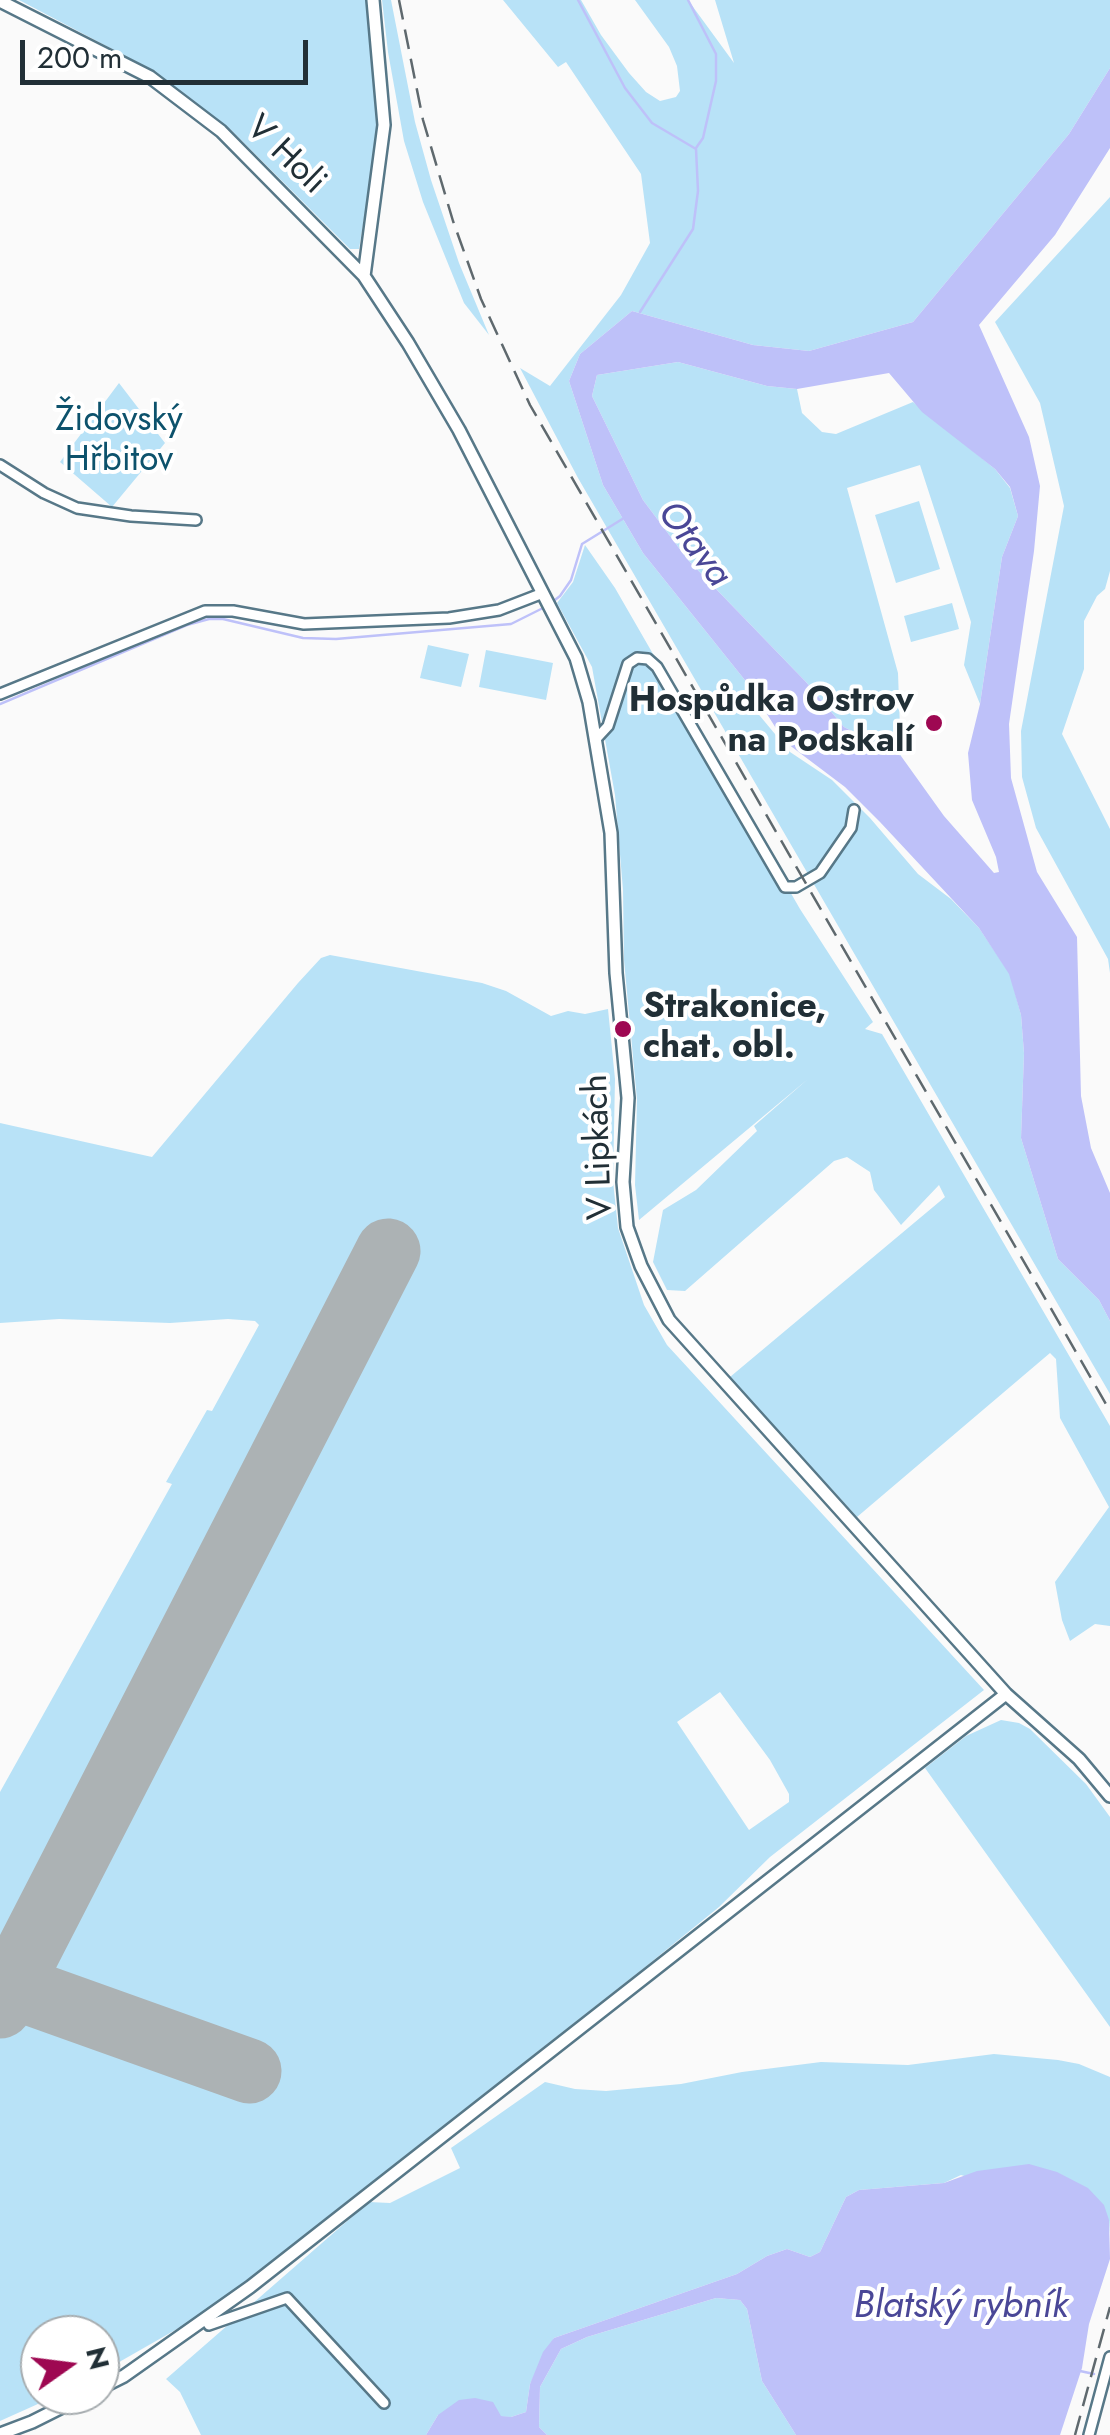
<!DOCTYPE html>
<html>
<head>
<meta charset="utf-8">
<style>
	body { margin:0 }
	#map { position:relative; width:1110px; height:2435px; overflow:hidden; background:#fafafa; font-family:Jost,sans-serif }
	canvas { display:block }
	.north { position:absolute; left:20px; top:2315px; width:100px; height:100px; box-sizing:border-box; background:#fff; border:2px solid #a6acaf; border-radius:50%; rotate:76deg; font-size:28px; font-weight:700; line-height:40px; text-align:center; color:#212f36 }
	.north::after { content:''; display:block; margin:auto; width:35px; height:45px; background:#9e0852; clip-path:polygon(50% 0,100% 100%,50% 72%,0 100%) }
	.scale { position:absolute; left:20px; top:40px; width:288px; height:45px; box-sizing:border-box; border:5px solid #212f36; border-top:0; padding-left:12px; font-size:30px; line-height:35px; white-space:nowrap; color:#212f36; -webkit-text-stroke:8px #fff; paint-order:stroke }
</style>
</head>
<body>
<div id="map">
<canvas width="1110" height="2435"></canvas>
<div class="north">N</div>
<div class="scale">200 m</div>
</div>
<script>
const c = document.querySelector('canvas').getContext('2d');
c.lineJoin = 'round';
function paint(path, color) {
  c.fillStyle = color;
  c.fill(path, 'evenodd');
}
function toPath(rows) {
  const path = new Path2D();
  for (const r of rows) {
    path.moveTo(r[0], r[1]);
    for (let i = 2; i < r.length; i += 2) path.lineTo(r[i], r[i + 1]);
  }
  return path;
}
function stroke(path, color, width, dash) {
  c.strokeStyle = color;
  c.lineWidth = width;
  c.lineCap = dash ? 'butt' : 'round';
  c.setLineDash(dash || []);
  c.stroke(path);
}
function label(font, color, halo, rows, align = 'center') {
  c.font = font + ' Jost,sans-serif';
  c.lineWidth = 8;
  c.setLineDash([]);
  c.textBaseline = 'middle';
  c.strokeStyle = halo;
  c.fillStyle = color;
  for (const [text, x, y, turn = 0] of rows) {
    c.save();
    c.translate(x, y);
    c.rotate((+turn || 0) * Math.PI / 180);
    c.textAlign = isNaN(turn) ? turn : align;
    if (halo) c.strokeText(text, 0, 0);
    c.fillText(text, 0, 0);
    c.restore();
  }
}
paint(toPath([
	[19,0,366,0,381,116,359,249,350,249,231,130,150,69],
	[382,0,391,0,415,122,431,180,459,263,489,335,464,303,423,202,404,141,388,52],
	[503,0,581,0,601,35,629,73,646,92,660,101,676,97,680,91,677,66,669,47,635,0,688,0,734,63,715,0,1110,0,1110,68,1069,134,913,322,809,351,753,345,632,311,580,354,569,381,603,485,643,553,748,684,755,710,790,752,832,780,870,818,918,874,951,899,979,928,1010,974,1021,1015,1024,1053,1021,1138,1058,1259,1099,1300,1110,1321,1110,1394,578,478,520,368,550,386,621,295,650,243,641,174,566,62,558,67],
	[1110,197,1110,571,1105,589,1097,596,1084,621,1084,669,1062,734,1110,829,1110,973,1108,959,1036,828,1022,777,1021,731,1064,506,1040,403,995,322],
	[678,362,767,386,797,389,802,413,822,432,836,434,913,402,995,469,1010,488,1018,516,1002,557,980,704,964,665,971,622,920,465,847,488,898,673,901,756,844,727,806,682,688,560,643,500,592,396,597,375],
	[119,383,165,443,112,507,60,462],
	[919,501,940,569,896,583,875,515],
	[585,545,615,588,800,909,873,1022,865,1029,882,1034,1110,1426,1110,1626,1095,1624,1070,1641,1062,1620,1055,1582,1109,1507,1060,1418,1056,1359,1050,1353,857,1517,730,1377,945,1197,939,1185,901,1225,874,1190,870,1172,847,1157,834,1161,685,1291,667,1290,653,1262,663,1210,696,1190,757,1131,754,1126,808,1079,639,1220,635,1185,637,1100,624,960,623,890,615,795,592,667,557,603,573,582],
	[952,603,959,629,911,642,904,616],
	[428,645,469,654,461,687,420,678],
	[486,650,553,663,546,700,479,687],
	[330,955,482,983,506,991,551,1016,568,1011,585,1014,608,1009,615,1079,613,1181,618,1228,644,1305,667,1345,984,1690,770,1857,719,1907,644,1968,205,2313,100,2373,100,2335,40,2335,40,2395,58,2395,0,2421,0,1792,172,1484,166,1482,207,1410,212,1411,259,1325,255,1321,228,1319,170,1323,59,1319,0,1323,0,1123,152,1157,298,983,321,958],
	[720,1692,770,1760,789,1794,789,1802,749,1830,677,1722],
	[1001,1720,1019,1723,1030,1729,1086,1784,1110,1817,1110,2027,925,1768,966,1736],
	[994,2054,1058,2060,1079,2064,1110,2077,1110,2234,1109,2220,961,2175,944,2183,859,2190,846,2197,820,2252,810,2257,787,2249,767,2256,737,2274,554,2338,530,2384,526,2412,511,2417,438,2415,426,2435,201,2435,180,2392,166,2379,369,2202,390,2203,460,2168,451,2148,545,2082,575,2089,606,2091,681,2084,742,2072,821,2062,908,2065],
	[716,2298,740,2300,747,2309,762,2381,796,2435,547,2435,539,2427,540,2387,561,2349,587,2337]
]), '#b8e2f7');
paint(toPath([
	[1110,68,1110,148,1055,235,979,325,1029,437,1040,486,1034,551,1009,724,1011,778,1037,872,1077,937,1081,1096,1091,1148,1110,1193,1110,1321,1099,1300,1058,1259,1021,1138,1024,1053,1021,1015,1009,974,979,928,880,822,845,787,784,741,748,684,643,553,603,485,569,381,580,354,632,311,753,345,809,351,913,322,1069,134],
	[678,362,767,386,797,389,889,373,922,412,995,469,1010,487,1018,516,1002,557,980,704,968,753,972,800,996,857,999,872,994,873,944,816,901,756,844,727,806,682,688,560,643,500,592,396,597,375],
	[1029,2164,1057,2172,1088,2188,1104,2205,1109,2220,1110,2259,1089,2324,1082,2368,1060,2435,796,2435,762,2381,747,2309,740,2300,716,2298,587,2337,561,2349,540,2387,539,2427,547,2435,426,2435,438,2415,459,2400,475,2398,493,2402,501,2416,511,2417,526,2412,530,2384,543,2352,554,2338,737,2274,767,2256,787,2249,810,2257,820,2252,846,2197,859,2190,944,2183,977,2171]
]), '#bec1f9');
stroke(toPath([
	[578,0,625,88,652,123,696,149,698,191,693,229,640,312],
	[688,0,716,54,716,81,703,138,696,148],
	[551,603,560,596,571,580,582,544,624,518],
	[0,704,187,625,209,619,223,619,303,638,336,639,511,624,545,607],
	[1080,2371,1094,2374]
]), '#bec1f9', 2.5);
stroke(toPath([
	[0,1982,249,2071],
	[0,2006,388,1251]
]), '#acb2b4', 65);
const street = toPath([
	[0,465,44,493,77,508,131,516,196,520],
	[0,694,205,611,233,611,304,624,449,618,499,610,543,593],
	[596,739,608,726,628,664,637,658,648,659,657,667,785,887,796,887,820,873,851,828,854,810],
	[205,2319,209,2325,287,2298,384,2403],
	[1089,2435,1110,2357]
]);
const secondary = toPath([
	[0,1,150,77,221,131,364,276,408,343,459,430,576,658,589,702,611,833,616,973,628,1098,623,1182,627,1227,641,1266,669,1320,1006,1694,1079,1759,1110,1796],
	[364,276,384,125,373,0],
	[100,2388,124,2376,250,2287,1006,1694],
	[0,2434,32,2422,86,2395]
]);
stroke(street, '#577888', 14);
stroke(secondary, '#577888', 16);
stroke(street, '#fff', 9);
stroke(secondary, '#fff', 11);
stroke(toPath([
	[399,0,423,120,453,221,481,299,530,405,1110,1411],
	[1075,2435,1110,2307]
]), '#5f696e', 2.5, [20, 10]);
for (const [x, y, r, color] of [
	[934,723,10,"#9e0852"],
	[623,1029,10,"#9e0852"]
]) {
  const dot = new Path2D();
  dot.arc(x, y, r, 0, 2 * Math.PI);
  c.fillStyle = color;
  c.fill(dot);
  stroke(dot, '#fff', 4);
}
label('35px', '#212f36', '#fff', [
	["V Holi",285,156,44],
	["V Lipkách",600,1147,-92]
]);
label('35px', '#0d526c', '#fff', [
	["Židovský",119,422],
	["Hřbitov",119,462]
]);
label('bold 35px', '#212f36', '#fff', [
	["Hospůdka Ostrov",914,703],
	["na Podskalí",914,743],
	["Strakonice,",643,1009,"left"],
	["chat. obl.",643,1049,"left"]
], 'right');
label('italic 38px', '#4a4797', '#fff', [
	["Otava",693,545,53],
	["Blatský rybník",961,2308]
]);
</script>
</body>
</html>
